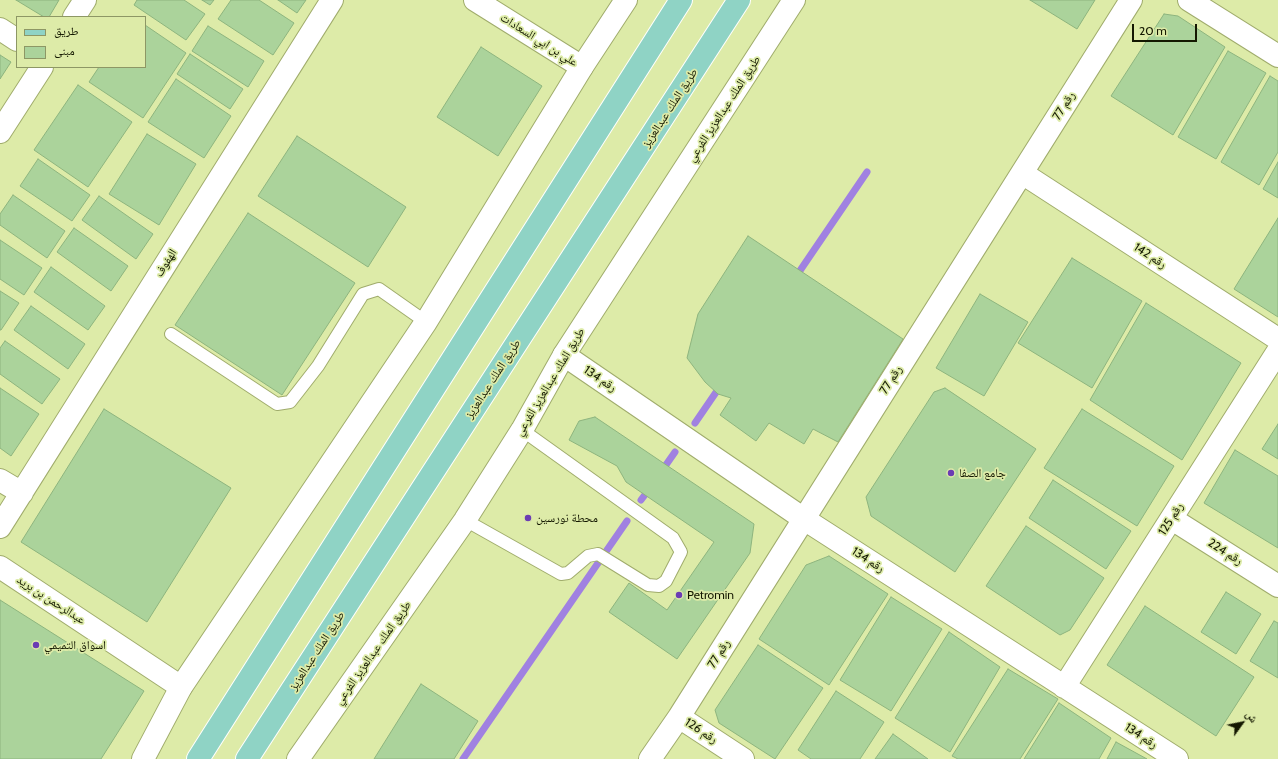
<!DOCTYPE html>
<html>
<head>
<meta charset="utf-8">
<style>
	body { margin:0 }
	#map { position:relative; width:1278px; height:759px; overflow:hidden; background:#ddeba8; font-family:Cabin,"Noto Naskh Arabic",sans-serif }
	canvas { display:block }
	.legend { position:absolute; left:16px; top:16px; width:130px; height:52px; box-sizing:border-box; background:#ddeba8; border:1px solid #8d9765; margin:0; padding:5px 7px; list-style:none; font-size:12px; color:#141801 }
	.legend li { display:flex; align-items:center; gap:8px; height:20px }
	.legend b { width:20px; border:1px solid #8d9765 }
	.north { position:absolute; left:1222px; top:703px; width:40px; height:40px; -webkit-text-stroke:3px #ddeba8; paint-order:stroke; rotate:57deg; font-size:11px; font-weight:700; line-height:16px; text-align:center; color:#141801 }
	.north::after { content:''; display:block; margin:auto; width:14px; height:18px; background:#141801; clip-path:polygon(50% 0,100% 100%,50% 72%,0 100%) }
	.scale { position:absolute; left:1132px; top:24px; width:65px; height:18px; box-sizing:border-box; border:2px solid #141801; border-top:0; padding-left:5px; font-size:12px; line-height:14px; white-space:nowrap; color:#141801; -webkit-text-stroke:3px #ddeba8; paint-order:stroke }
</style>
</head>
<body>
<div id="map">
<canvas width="1278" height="759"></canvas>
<ul class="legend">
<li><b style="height:5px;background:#8fd3c5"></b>طريق</li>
<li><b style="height:11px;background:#abd39b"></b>مبنى</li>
</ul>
<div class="north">ش</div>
<div class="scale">20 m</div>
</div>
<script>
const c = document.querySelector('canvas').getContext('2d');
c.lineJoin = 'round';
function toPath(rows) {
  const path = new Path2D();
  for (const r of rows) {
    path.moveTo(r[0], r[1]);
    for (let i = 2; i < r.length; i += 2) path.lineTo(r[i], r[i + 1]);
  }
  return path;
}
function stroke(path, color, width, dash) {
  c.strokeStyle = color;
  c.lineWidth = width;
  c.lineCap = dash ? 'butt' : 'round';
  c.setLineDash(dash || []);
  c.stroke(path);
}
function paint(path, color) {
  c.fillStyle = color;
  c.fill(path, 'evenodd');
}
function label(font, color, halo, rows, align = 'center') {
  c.font = font + ' Cabin,"Noto Naskh Arabic",sans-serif';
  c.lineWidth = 3.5;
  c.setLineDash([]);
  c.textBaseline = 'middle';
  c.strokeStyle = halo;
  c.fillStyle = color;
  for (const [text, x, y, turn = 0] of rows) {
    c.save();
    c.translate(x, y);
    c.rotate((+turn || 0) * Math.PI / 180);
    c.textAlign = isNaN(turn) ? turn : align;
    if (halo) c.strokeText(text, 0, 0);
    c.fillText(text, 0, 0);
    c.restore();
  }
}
stroke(toPath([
	[795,278,867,172],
	[695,423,721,385],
	[661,472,675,452],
	[641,500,650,488],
	[463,759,627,521]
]), '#a081e1', 7);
const building = toPath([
	[16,0,59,0,49,17,44,17,16,0],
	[137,0,184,0,205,14,186,40,134,5,137,0],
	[202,0,214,0,210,5,202,0],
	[231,0,259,0,294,23,273,55,218,19,231,0],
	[278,0,306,0,297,13,278,0],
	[1030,0,1095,0,1077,29,1030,0],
	[1164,14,1178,16,1225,47,1173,135,1111,96,1164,14],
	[145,25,186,53,143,118,89,82,99,67,145,67,145,25],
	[208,26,264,61,248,87,192,51,208,26],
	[481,47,542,86,498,156,437,117,481,47],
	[1228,51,1266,73,1216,159,1178,137,1228,51],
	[190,54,243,89,230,109,177,74,190,54],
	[0,55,11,62,0,79,0,55],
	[1270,76,1278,81,1278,152,1259,185,1221,162,1270,76],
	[176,79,231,116,204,158,148,122,176,79],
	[78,85,132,122,88,187,34,150,78,85],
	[147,134,196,164,159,225,109,194,147,134],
	[297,136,406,207,368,267,258,196,297,136],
	[38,159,90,195,72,221,20,186,38,159],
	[1278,162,1278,198,1263,189,1278,162],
	[13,195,65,231,47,258,0,225,0,214,13,195],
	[99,196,153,234,136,259,82,220,99,196],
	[248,213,355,283,282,395,175,325,248,213],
	[1278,218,1278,317,1234,289,1278,218],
	[74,228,128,266,111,291,57,252,74,228],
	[748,236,903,339,838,442,813,429,804,444,769,423,756,441,720,415,731,398,718,394,705,382,687,358,698,314,748,236],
	[0,240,42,268,24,295,0,279,0,240],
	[1072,258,1142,301,1092,388,1018,343,1072,258],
	[51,267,105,306,88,330,34,292,51,267],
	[0,291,19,303,1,330,0,330,0,291],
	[980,294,1028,322,984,396,936,368,980,294],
	[1146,303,1241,363,1182,460,1090,400,1146,303],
	[31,306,85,344,68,369,14,330,31,306],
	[5,341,60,379,42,404,0,374,0,348,5,341],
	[0,388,39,414,11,456,0,448,0,388],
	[945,388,1036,449,955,572,871,516,866,497,934,392,945,388],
	[104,409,231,488,147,622,21,542,104,409],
	[1082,409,1174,466,1137,526,1044,468,1082,409],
	[595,417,754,524,750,553,677,659,609,612,629,583,667,610,714,542,626,482,617,466,569,440,579,421,595,417],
	[1278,424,1278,459,1262,449,1278,424],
	[1235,450,1278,476,1278,548,1204,503,1235,450],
	[1053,480,1131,531,1106,569,1029,518,1053,480],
	[1026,526,1104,578,1070,630,1060,635,986,586,1026,526],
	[829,556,888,594,829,685,759,639,806,565,829,556],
	[1226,592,1261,614,1236,654,1201,632,1226,592],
	[891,597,942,629,891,711,840,680,891,597],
	[0,600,144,691,101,759,0,759,0,600],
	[1145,606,1254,677,1216,736,1107,665,1145,606],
	[1274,621,1278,623,1278,678,1250,661,1274,621],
	[949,632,1000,667,950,752,895,718,949,632],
	[758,645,823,688,775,759,719,723,715,710,758,645],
	[1008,669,1058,699,1020,759,958,759,952,756,1008,669],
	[421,684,478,721,454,759,374,759,421,684],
	[836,691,884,722,860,759,811,759,798,750,836,691],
	[1059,703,1111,738,1099,759,1024,759,1059,703],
	[893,734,928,759,875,759,893,734],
	[1116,742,1147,759,1107,759,1116,742]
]);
paint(building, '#abd39b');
stroke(building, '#8db47e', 1);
const lane = toPath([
	[171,334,277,404,290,402,318,366,363,294,379,289,426,322],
	[465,520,561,574,568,573,588,556,598,554,648,585,659,586,666,581,681,552,673,538,522,430]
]);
const street = toPath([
	[475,0,582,67],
	[1189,0,1278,56],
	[74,17,85,0],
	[0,29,17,40],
	[0,132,42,67],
	[1022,173,1278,339],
	[564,355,804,519,1177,759],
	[0,480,22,493],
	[1172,519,1278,586],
	[0,527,332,0],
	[0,567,181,687],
	[1064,687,1278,351],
	[679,717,743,759],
	[650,759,679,717,1131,0]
]);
const secondary = toPath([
	[143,759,181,687,426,322,582,67,626,0],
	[298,759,465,520,522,430,564,355,794,0]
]);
const primary = toPath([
	[198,759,681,0],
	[247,759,739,0]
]);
stroke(lane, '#a0ac6c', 14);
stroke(street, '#a0ac6c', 24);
stroke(secondary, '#a0ac6c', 24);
stroke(primary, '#fff', 24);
stroke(lane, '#fff', 12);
stroke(street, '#fff', 22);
stroke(secondary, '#fff', 22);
stroke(primary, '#8fd3c5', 22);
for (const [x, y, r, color] of [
	[951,473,4,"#6b3cb3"],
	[528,518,4,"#6b3cb3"],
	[679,595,4,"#6b3cb3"],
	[36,645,4,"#6b3cb3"]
]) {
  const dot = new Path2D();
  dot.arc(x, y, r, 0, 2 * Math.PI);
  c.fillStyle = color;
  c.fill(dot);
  stroke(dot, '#ddeba8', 1.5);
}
label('12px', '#141801', '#ddeba8', [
	["علي بن ابي السعادات",539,40,32],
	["رقم 77",1064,106,-58],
	["طريق الملك عبدالعزيز",670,108,-57],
	["طريق الملك عبدالعزيز الفرعي",724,109,-57],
	["رقم 142",1150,256,33],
	["الهفوف",166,263,-58],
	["طريق الملك عبدالعزيز",493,379,-57],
	["رقم 134",600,379,34],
	["رقم 77",891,380,-58],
	["طريق الملك عبدالعزيز الفرعي",550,382,-59],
	["رقم 125",1171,519,-58],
	["رقم 224",1225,552,32],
	["رقم 134",868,560,33],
	["عبدالرحمن بن بريد",51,600,33],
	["طريق الملك عبدالعزيز",317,651,-57],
	["طريق الملك عبدالعزيز الفرعي",373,653,-55],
	["رقم 77",719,654,-58],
	["رقم 126",701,731,33],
	["رقم 134",1141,736,33]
]);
label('12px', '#141801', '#ddeba8', [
	["جامع الصفا",959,473],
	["محطة نورسين",536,518],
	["Petromin",687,595],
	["اسواق التميمي",44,645]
], 'left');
</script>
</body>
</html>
